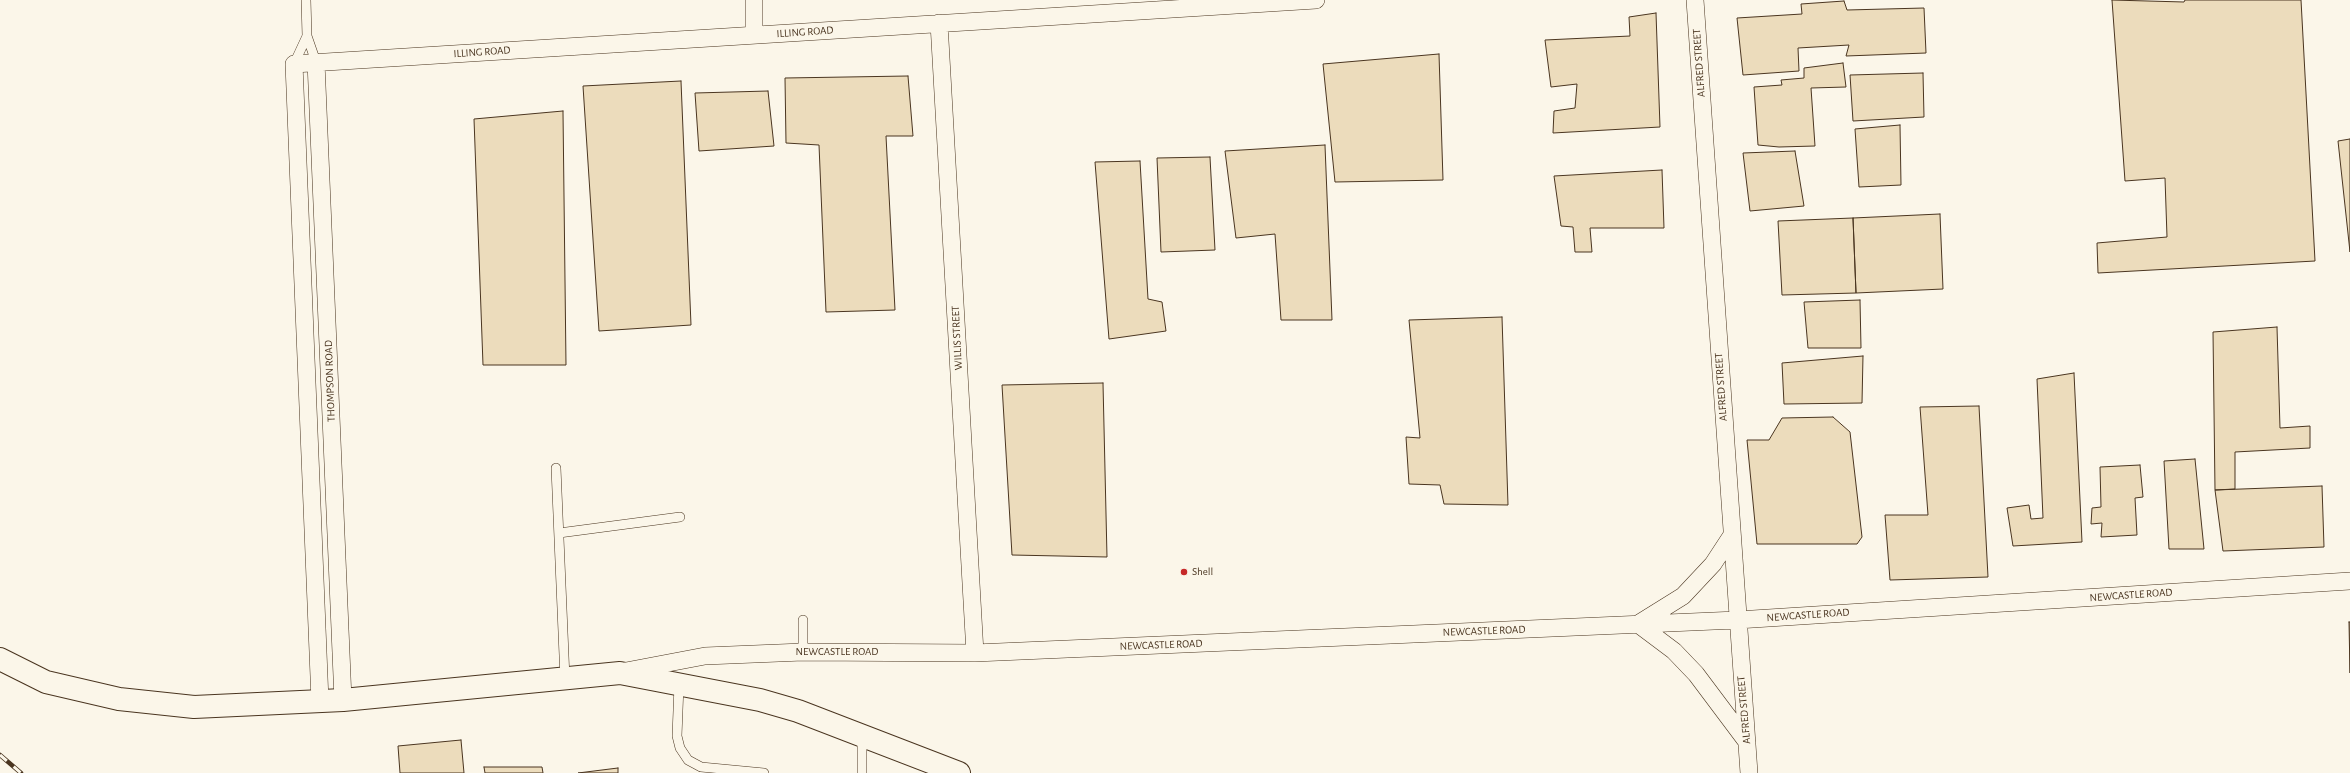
<!DOCTYPE html>
<html>
<head>
<meta charset="utf-8">
<style>
	body { margin:0 }
	canvas { display:block; background:#fbf6e9 }
</style>
</head>
<body>
<canvas width="2350" height="773"></canvas>
<script>
const c = document.querySelector('canvas').getContext('2d');
c.lineJoin = 'round';
function paint(path, color) {
  c.fillStyle = color;
  c.fill(path, 'evenodd');
}
function toPath(rows) {
  const path = new Path2D();
  for (const r of rows) {
    path.moveTo(r[0], r[1]);
    for (let i = 2; i < r.length; i += 2) path.lineTo(r[i], r[i + 1]);
  }
  return path;
}
function stroke(path, color, width, dash) {
  c.strokeStyle = color;
  c.lineWidth = width;
  c.lineCap = dash ? 'butt' : 'round';
  c.setLineDash(dash || []);
  c.stroke(path);
}
function label(font, color, halo, rows, align = 'center') {
  c.font = font + ' "Alegreya Sans",sans-serif';
  c.lineWidth = 3;
  c.setLineDash([]);
  c.textBaseline = 'middle';
  c.strokeStyle = halo;
  c.fillStyle = color;
  for (const [text, x, y, turn = 0] of rows) {
    c.save();
    c.translate(x, y);
    c.rotate((+turn || 0) * Math.PI / 180);
    c.textAlign = isNaN(turn) ? turn : align;
    if (halo) c.strokeText(text, 0, 0);
    c.fillText(text, 0, 0);
    c.restore();
  }
}
const building = toPath([
	[2112,0,2184,2,2185,0,2301,0,2315,261,2098,273,2097,243,2167,237,2165,178,2125,181,2112,0],
	[1844,1,1847,10,1924,8,1926,53,1846,56,1849,45,1798,48,1799,71,1743,75,1737,18,1802,14,1801,4,1844,1],
	[1656,13,1660,127,1553,133,1554,111,1575,108,1577,84,1551,87,1545,40,1630,36,1629,17,1656,13],
	[1439,54,1443,180,1335,182,1323,64,1439,54],
	[1843,63,1846,87,1811,88,1815,146,1779,147,1758,145,1754,87,1782,85,1781,80,1804,78,1804,68,1843,63],
	[1923,73,1924,117,1853,121,1850,75,1923,73],
	[908,76,913,136,886,136,895,310,826,312,819,145,786,143,785,78,908,76],
	[681,81,691,325,599,331,583,86,681,81],
	[768,91,774,146,699,151,695,93,768,91],
	[563,111,566,365,483,365,474,119,563,111],
	[1900,125,1901,185,1859,187,1855,129,1900,125],
	[2350,139,2350,252,2338,141,2350,139],
	[1325,145,1332,320,1281,320,1275,234,1236,238,1225,151,1325,145],
	[1795,151,1804,206,1750,211,1743,153,1795,151],
	[1210,157,1215,250,1161,252,1157,158,1210,157],
	[1140,161,1148,299,1162,302,1166,331,1109,339,1095,162,1140,161],
	[1662,170,1664,228,1590,228,1592,252,1575,252,1573,227,1561,226,1554,176,1662,170],
	[1940,214,1943,289,1856,293,1853,218,1940,214],
	[1853,218,1856,293,1782,295,1778,221,1853,218],
	[1860,300,1861,348,1808,348,1804,302,1860,300],
	[1502,317,1508,505,1444,504,1440,485,1409,484,1406,437,1420,438,1409,320,1502,317],
	[2277,327,2280,428,2310,426,2310,448,2235,452,2235,489,2215,490,2213,332,2277,327],
	[1863,356,1862,403,1784,404,1782,363,1863,356],
	[2074,373,2082,542,2013,546,2007,508,2029,505,2031,519,2043,518,2037,379,2074,373],
	[1103,383,1107,557,1012,555,1002,385,1103,383],
	[1979,406,1988,577,1890,580,1885,515,1928,515,1920,407,1979,406],
	[1833,417,1850,432,1862,537,1857,544,1757,544,1747,440,1769,440,1782,418,1833,417],
	[2195,459,2204,549,2169,549,2164,461,2195,459],
	[2140,465,2143,497,2135,498,2137,535,2101,537,2102,523,2091,524,2092,508,2101,507,2100,467,2140,465],
	[2322,486,2324,547,2223,551,2215,490,2322,486],
	[2349,622,2350,622,2350,673,2349,622],
	[461,740,464,773,400,773,398,746,461,740],
	[484,767,542,767,543,773,485,773,484,767],
	[618,768,618,773,578,773,618,768]
]);
paint(building, '#ecdcbc');
stroke(building, '#4a3520', 1);
const lane = toPath([
	[306,0,307,36,316,62],
	[294,64,307,36],
	[556,468,565,679],
	[559,533,680,517],
	[803,620,803,652],
	[679,685,677,736,680,748,688,760,701,767,764,773],
	[862,736,862,773]
]);
const street = toPath([
	[754,0,754,35],
	[1695,0,1749,773],
	[939,23,975,653],
	[316,62,343,700],
	[1732,535,1713,564,1683,596,1638,624,1674,651,1696,674,1747,742],
	[626,671,705,656,803,652,975,653,1737,620,2350,581],
	[320,701,294,64,1316,0]
]);
const highway = toPath([
	[0,659,46,682,119,699,194,707,343,700,620,673,760,700,798,711,959,773]
]);
stroke(lane, '#4a3520', 10);
stroke(street, '#4a3520', 18);
stroke(highway, '#4a3520', 24);
stroke(lane, '#fbf6e9', 9);
stroke(street, '#fbf6e9', 17);
stroke(highway, '#fbf6e9', 22);
const rail = toPath([
	[0,755,21,773]
]);
stroke(rail, '#4a3520', 4.5);
stroke(rail, '#fbf6e9', 3, [9]);
for (const [x, y, r, color] of [
	[1184,572,4,"#c62828"]
]) {
  const dot = new Path2D();
  dot.arc(x, y, r, 0, 2 * Math.PI);
  c.fillStyle = color;
  c.fill(dot);
  stroke(dot, '#fbf6e9', 1.5);
}
label('11px', '#4a3520', '#fbf6e9', [
	["ILLING ROAD",805,32,-4],
	["ILLING ROAD",482,52,-4],
	["ALFRED STREET",1699,63,-94],
	["WILLIS STREET",957,338,-93],
	["THOMPSON ROAD",330,381,-92],
	["ALFRED STREET",1721,387,-94],
	["NEWCASTLE ROAD",2131,595,-4],
	["NEWCASTLE ROAD",1808,615,-4],
	["NEWCASTLE ROAD",1484,631,-2],
	["NEWCASTLE ROAD",1161,645,-2],
	["NEWCASTLE ROAD",837,652],
	["ALFRED STREET",1744,710,-95]
]);
label('11px', '#4a3520', '#fbf6e9', [
	["Shell",1192,572]
], 'left');
</script>
</body>
</html>
